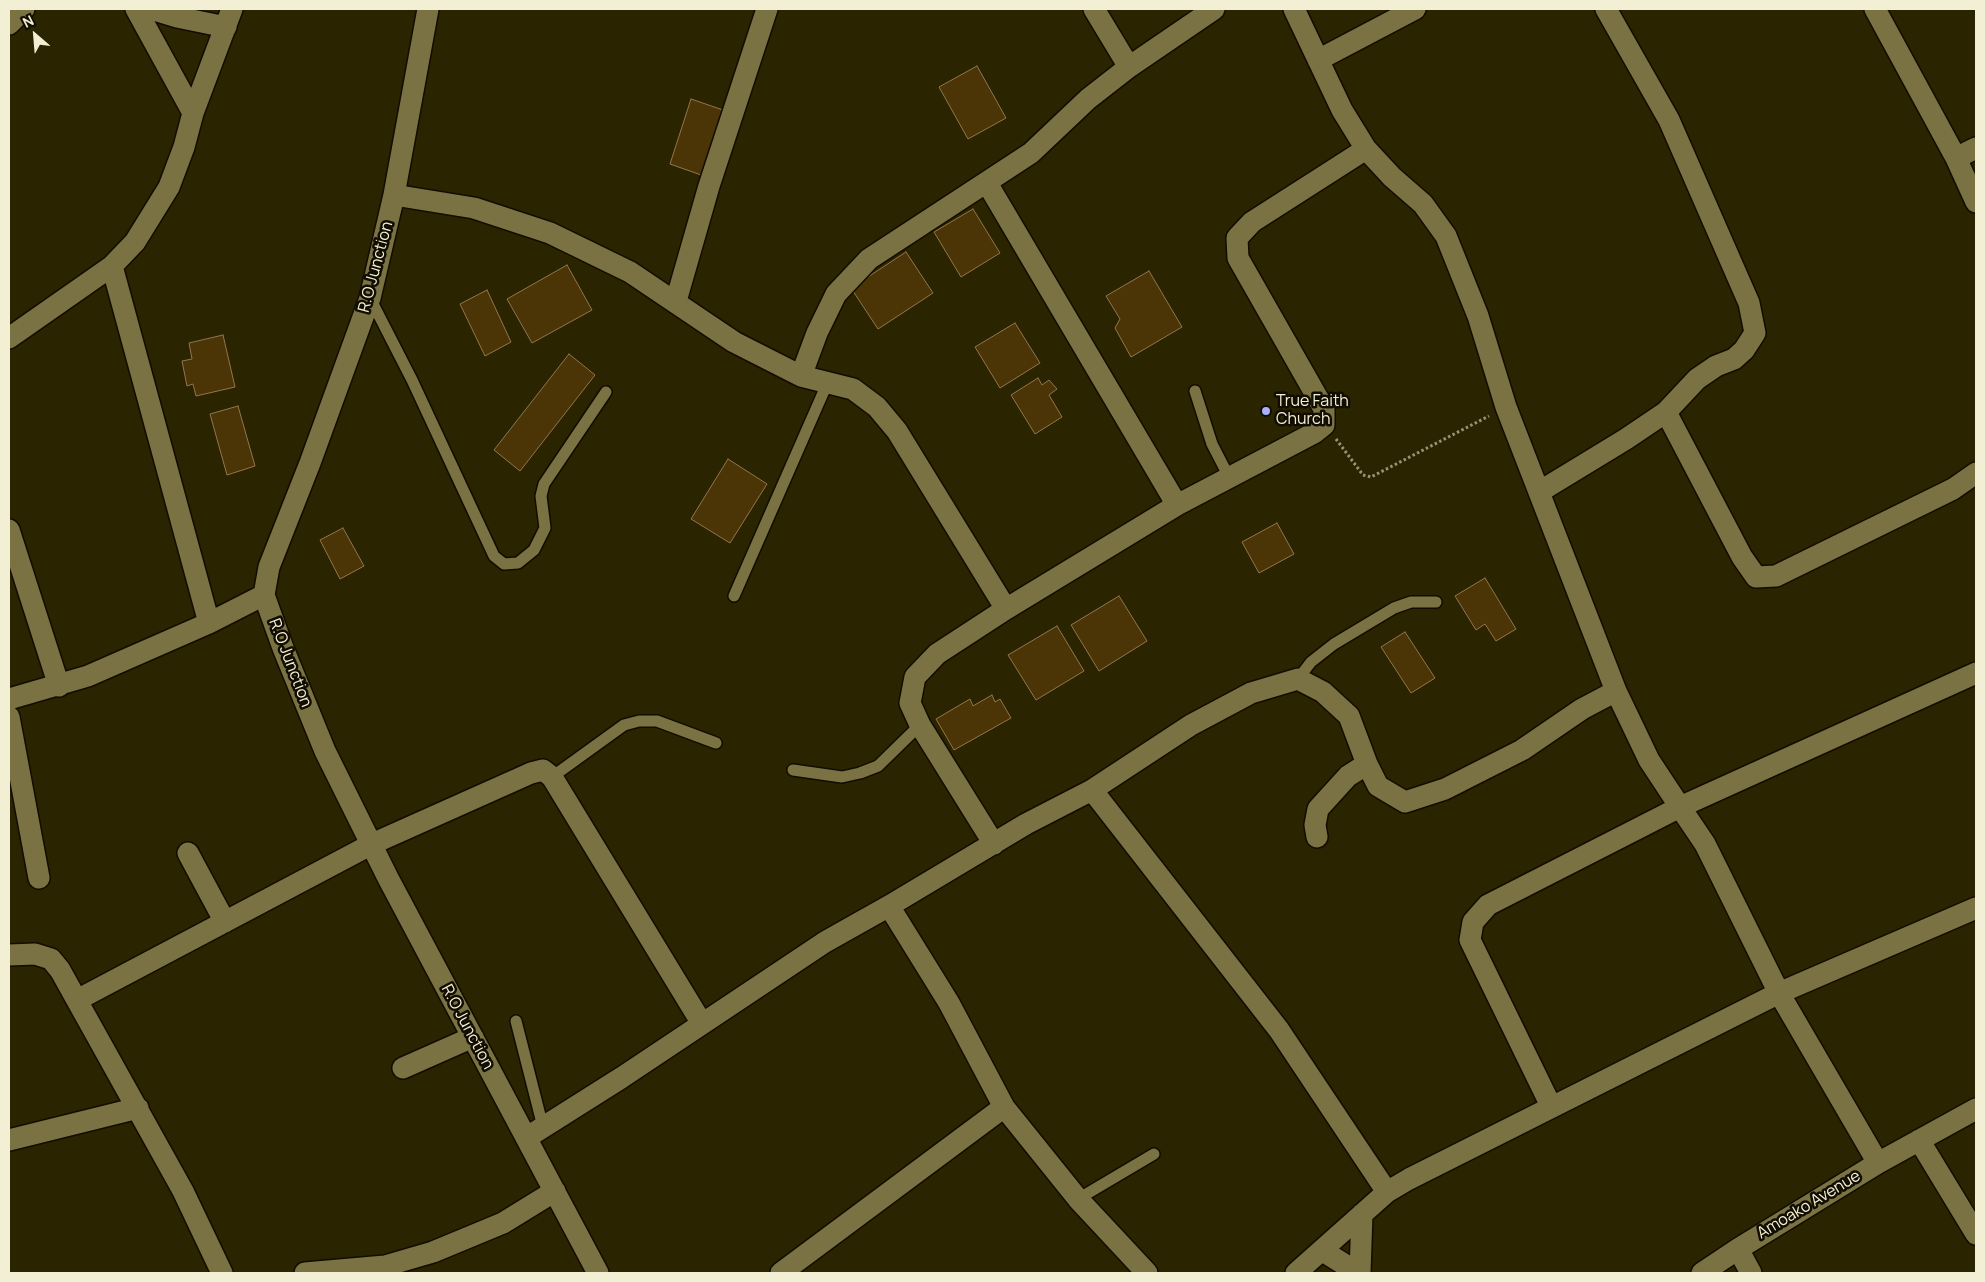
<!DOCTYPE html>
<html>
<head>
<meta charset="utf-8">
<style>
	body { margin:0 }
	#map { position:relative; width:1985px; height:1282px; overflow:hidden; background:#2b2400; font-family:Manrope,sans-serif }
	canvas { display:block }
	.frame { position:absolute; inset:0; border:10px solid #f3efd5; pointer-events:none }
	.north { position:absolute; left:10px; top:10px; width:50px; height:50px; -webkit-text-stroke:4px #110d00; paint-order:stroke; rotate:333deg; font-size:14px; font-weight:700; line-height:20px; text-align:center; color:#f3efd5 }
	.north::after { content:''; display:block; margin:auto; width:18px; height:22px; background:#f3efd5; clip-path:polygon(50% 0,100% 100%,50% 72%,0 100%) }
</style>
</head>
<body>
<div id="map">
<canvas width="1985" height="1282"></canvas>
<div class="frame"></div>
<div class="north">N</div>
</div>
<script>
const c = document.querySelector('canvas').getContext('2d');
c.lineJoin = 'round';
function paint(path, color) {
  c.fillStyle = color;
  c.fill(path, 'evenodd');
}
function toPath(rows) {
  const path = new Path2D();
  for (const r of rows) {
    path.moveTo(r[0], r[1]);
    for (let i = 2; i < r.length; i += 2) path.lineTo(r[i], r[i + 1]);
  }
  return path;
}
function stroke(path, color, width, dash) {
  c.strokeStyle = color;
  c.lineWidth = width;
  c.lineCap = dash ? 'butt' : 'round';
  c.setLineDash(dash || []);
  c.stroke(path);
}
function label(font, color, halo, rows, align = 'center') {
  c.font = font + ' Manrope,sans-serif';
  c.lineWidth = 5;
  c.setLineDash([]);
  c.textBaseline = 'middle';
  c.strokeStyle = halo;
  c.fillStyle = color;
  for (const [text, x, y, turn = 0] of rows) {
    c.save();
    c.translate(x, y);
    c.rotate((+turn || 0) * Math.PI / 180);
    c.textAlign = isNaN(turn) ? turn : align;
    if (halo) c.strokeText(text, 0, 0);
    c.fillText(text, 0, 0);
    c.restore();
  }
}
const building = toPath([
	[977,66,1006,118,968,139,939,87,977,66],
	[691,99,726,111,704,176,670,164,691,99],
	[973,209,1000,253,961,277,934,232,973,209],
	[906,252,933,293,878,329,851,288,906,252],
	[567,265,592,310,532,343,507,299,567,265],
	[1149,271,1182,327,1131,357,1115,328,1120,319,1106,296,1149,271],
	[487,290,511,342,485,356,460,304,487,290],
	[1015,323,1040,363,1000,388,975,347,1015,323],
	[223,335,235,387,196,396,193,384,187,386,182,361,192,359,189,343,223,335],
	[569,354,595,375,520,471,494,450,569,354],
	[1038,378,1042,385,1049,380,1057,389,1049,395,1062,417,1035,434,1011,395,1038,378],
	[238,406,255,466,227,475,210,414,238,406],
	[728,459,767,484,730,543,691,519,728,459],
	[1277,523,1294,554,1259,573,1242,542,1277,523],
	[343,528,364,566,340,579,320,540,343,528],
	[1485,578,1516,629,1496,641,1485,624,1476,630,1455,596,1485,578],
	[1119,596,1147,641,1099,671,1071,625,1119,596],
	[1057,626,1084,671,1036,700,1008,655,1057,626],
	[1405,632,1435,678,1411,693,1381,647,1405,632],
	[992,695,995,702,1000,699,1011,718,954,750,936,719,970,699,973,706,992,695]
]);
paint(building, '#4b3405');
stroke(building, '#92774d', 1);
const lane = toPath([
	[370,298,412,380,494,556,504,564,518,563,534,550,545,528,541,496,544,484,606,392],
	[1195,391,1212,444,1229,477],
	[734,596,827,384],
	[1298,679,1311,662,1334,644,1394,608,1411,602,1436,602],
	[793,770,842,777,860,773,878,766,920,725],
	[552,777,624,725,639,721,657,721,716,743],
	[516,1021,543,1127],
	[1078,1199,1154,1154]
]);
const street = toPath([
	[136,9,193,113],
	[151,9,177,17,226,27],
	[428,9,394,195,370,298,310,463,269,567,264,595,283,648,325,751,388,878,598,1273],
	[1094,9,1129,67],
	[1294,9,1342,110,1366,149,1392,177,1423,204,1446,236,1478,316,1506,407,1616,691,1649,760,1680,807,1488,905,1473,922,1470,940,1551,1106],
	[1875,9,1956,158,1976,202],
	[9,24,24,9],
	[1318,60,1415,9],
	[1956,158,1976,148],
	[987,183,1177,505],
	[394,195,474,208,550,233,630,272,734,342,801,376,853,389,877,407,897,431,1006,609],
	[112,266,209,623],
	[676,301,709,186,767,9],
	[9,338,112,266,135,242,169,187,184,147,193,113,232,9],
	[801,376,817,333,836,294,869,259,1031,153,1088,99,1129,67,1214,9],
	[1666,412,1742,557,1756,577,1776,576,1953,489,1976,473],
	[1539,492,1626,439,1666,412,1697,379,1716,366,1734,359,1744,350,1755,333,1749,303,1669,120,1606,9],
	[9,530,59,686],
	[9,699,88,676,209,623,264,595],
	[9,717,39,878],
	[1092,790,1279,1030,1387,1192],
	[1317,837,1315,825,1318,809,1348,776,1367,764],
	[994,844,920,725,910,703,915,677,937,654,1006,609,1177,505,1314,433,1324,425,1324,409,1238,258,1237,238,1252,222,1366,149],
	[188,853,225,922],
	[889,906,949,1003,1004,1107,1078,1199,1147,1273],
	[9,955,35,954,51,959,60,970,183,1191,222,1273],
	[77,1000,372,844,531,773,543,770,552,777,701,1022],
	[403,1068,473,1037],
	[526,1138,621,1078,825,942,889,906,1026,824,1092,790,1191,725,1251,693,1298,679,1323,692,1349,716,1367,764,1378,786,1405,802,1445,789,1522,750,1582,709,1616,691],
	[9,1140,138,1108],
	[1919,1140,1976,1234],
	[1878,1163,1779,993,1705,844,1680,807,1976,673],
	[1738,1249,1751,1273],
	[1323,1251,1358,1273],
	[305,1273,385,1266,433,1252,503,1223,555,1191],
	[781,1273,1004,1107],
	[1296,1273,1387,1192,1409,1179,1779,993,1976,908],
	[1360,1273,1362,1214],
	[1702,1273,1738,1249,1878,1163,1976,1109]
]);
stroke(lane, '#120d00', 14);
stroke(street, '#120d00', 24);
stroke(toPath([
	[1336,439,1363,475,1371,477,1489,416]
]), '#989375', 3, [2.5, 2.5]);
stroke(lane, '#7a7242', 11);
stroke(street, '#7a7242', 21);
for (const [x, y, r, color] of [
	[1266,411,5,"#a9b0fc"]
]) {
  const dot = new Path2D();
  dot.arc(x, y, r, 0, 2 * Math.PI);
  c.fillStyle = color;
  c.fill(dot);
  stroke(dot, '#110d00', 2);
}
label('16px', '#f3efd5', '#110d00', [
	["R.O Junction",376,267,-75],
	["R.O Junction",290,663,69],
	["R.O Junction",467,1027,62],
	["Amoako Avenue",1809,1205,-31]
]);
label('16px', '#f3efd5', '#110d00', [
	["True Faith",1276,402],
	["Church",1276,420]
], 'left');
</script>
</body>
</html>
